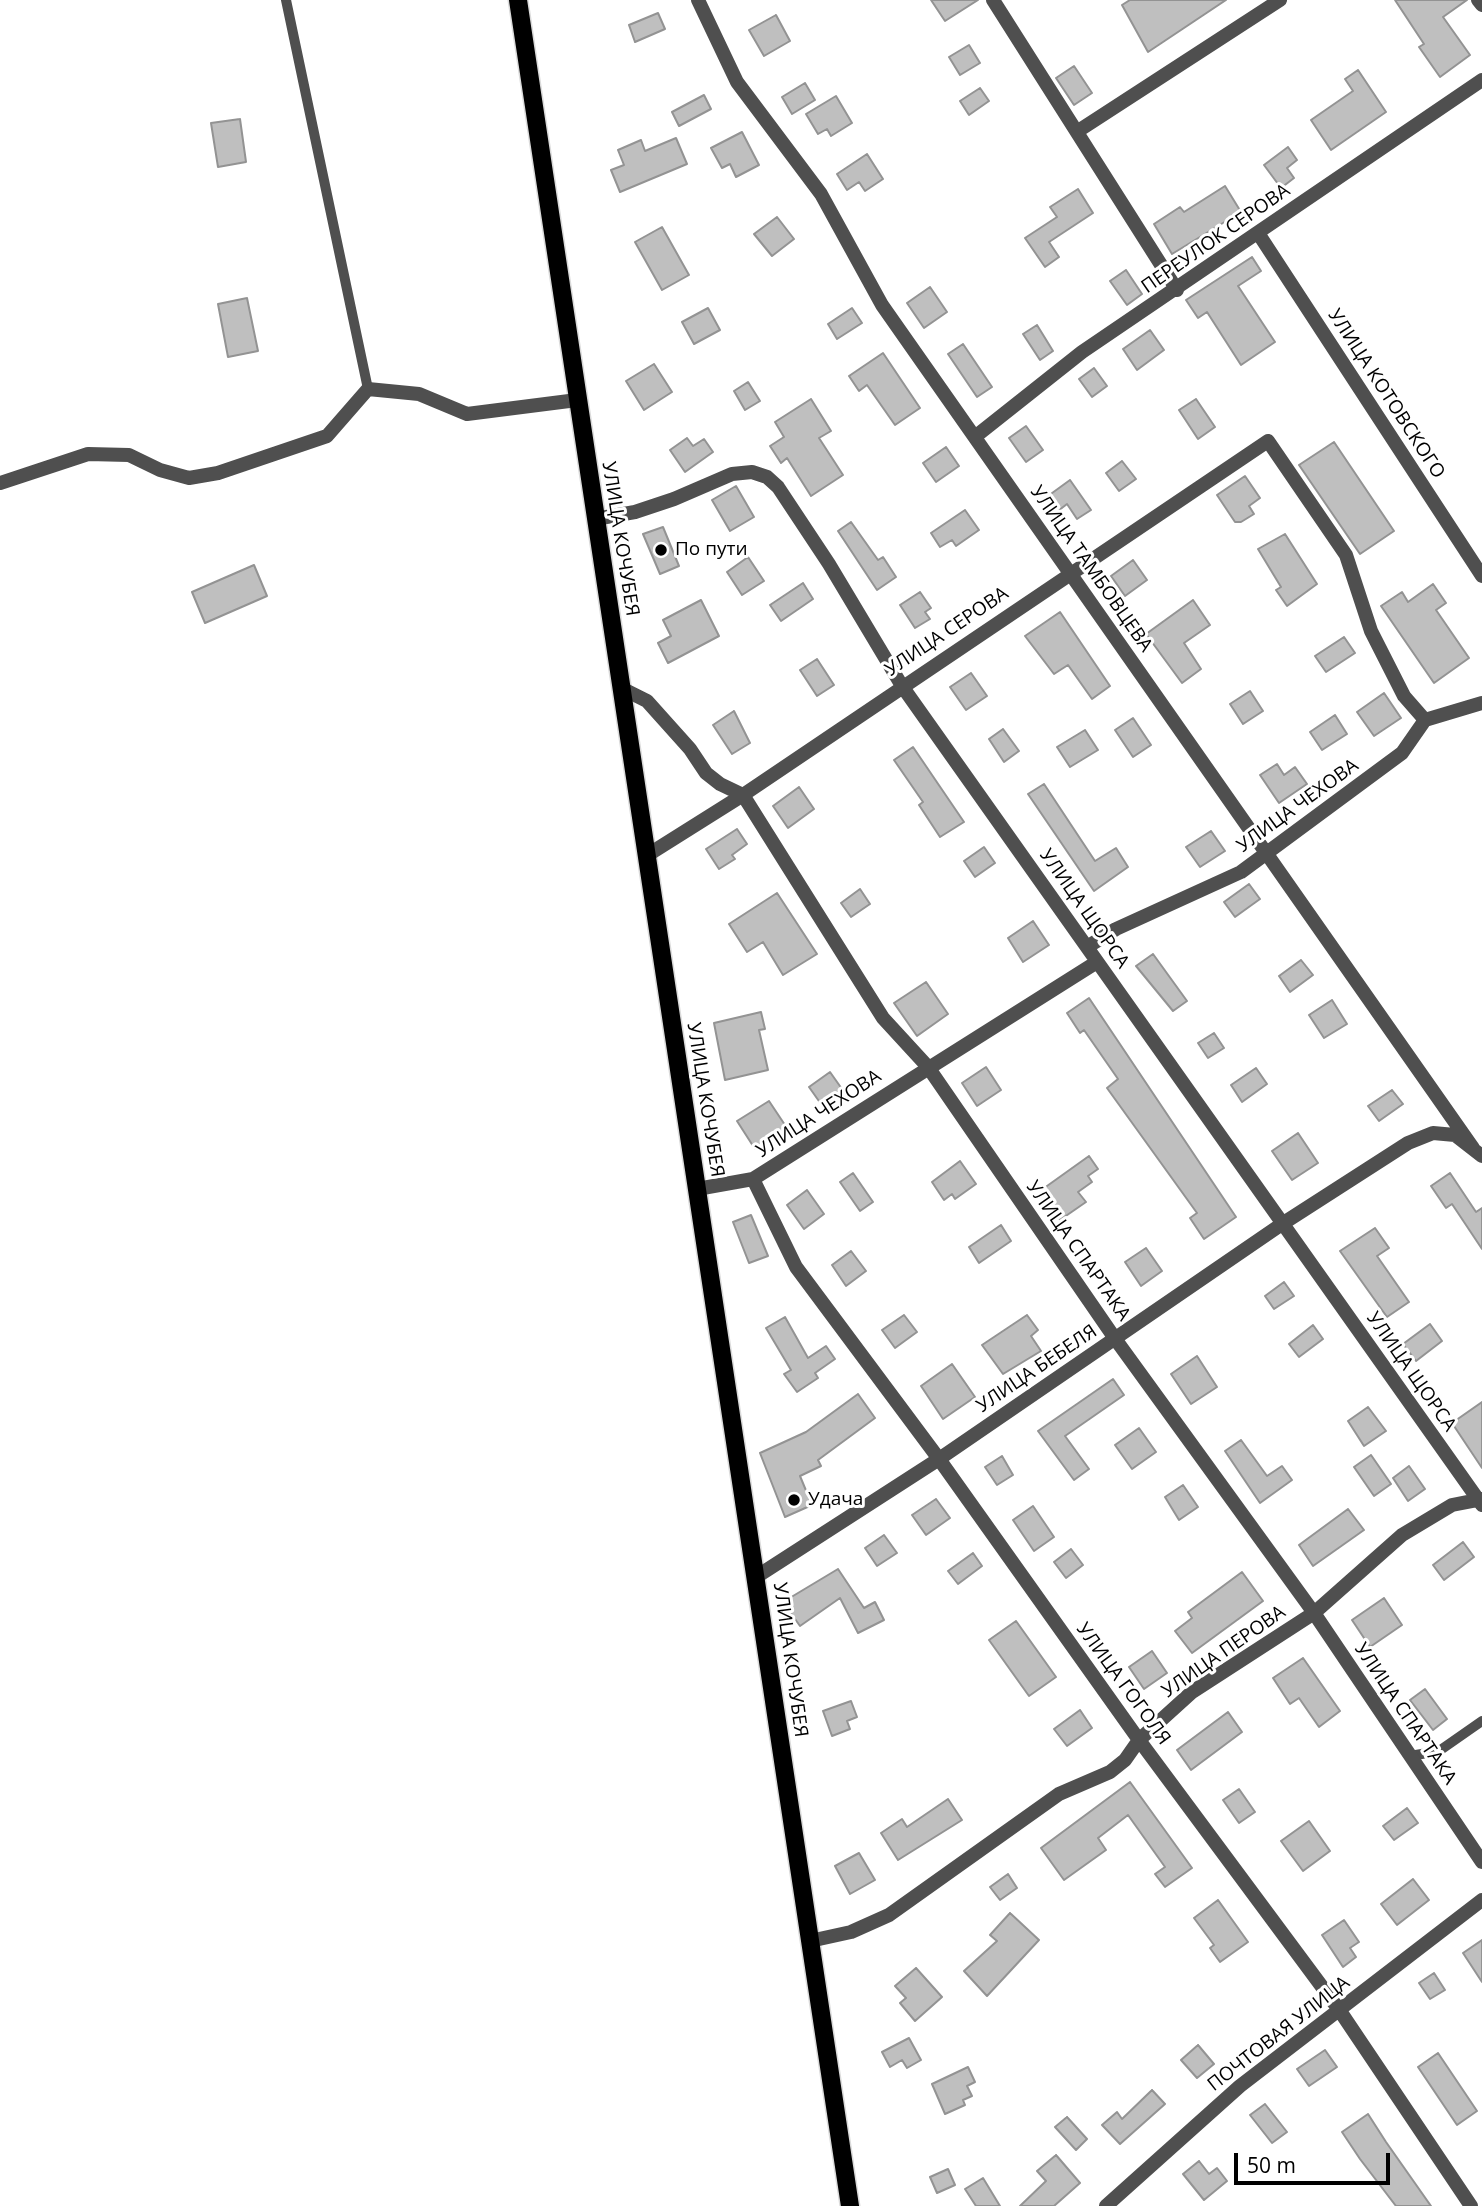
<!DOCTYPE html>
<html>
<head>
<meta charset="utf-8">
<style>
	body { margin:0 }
	#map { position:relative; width:1482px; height:2206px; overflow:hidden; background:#fff; font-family:"Open Sans",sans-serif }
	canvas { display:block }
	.scale { position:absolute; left:1234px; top:2153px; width:156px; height:32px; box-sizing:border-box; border:4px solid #000; border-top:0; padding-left:9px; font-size:21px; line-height:24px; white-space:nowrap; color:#000; -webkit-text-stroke:5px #fff; paint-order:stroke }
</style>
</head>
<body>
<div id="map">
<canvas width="1482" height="2206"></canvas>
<div class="scale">50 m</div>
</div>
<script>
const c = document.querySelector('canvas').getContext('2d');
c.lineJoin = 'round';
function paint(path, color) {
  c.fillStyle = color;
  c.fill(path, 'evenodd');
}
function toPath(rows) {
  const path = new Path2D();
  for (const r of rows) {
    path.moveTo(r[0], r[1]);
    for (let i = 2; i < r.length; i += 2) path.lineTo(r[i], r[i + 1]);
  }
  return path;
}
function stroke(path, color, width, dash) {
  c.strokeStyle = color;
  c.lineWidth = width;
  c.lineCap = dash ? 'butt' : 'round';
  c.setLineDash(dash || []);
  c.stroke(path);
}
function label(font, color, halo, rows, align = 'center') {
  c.font = font + ' "Open Sans",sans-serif';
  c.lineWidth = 6;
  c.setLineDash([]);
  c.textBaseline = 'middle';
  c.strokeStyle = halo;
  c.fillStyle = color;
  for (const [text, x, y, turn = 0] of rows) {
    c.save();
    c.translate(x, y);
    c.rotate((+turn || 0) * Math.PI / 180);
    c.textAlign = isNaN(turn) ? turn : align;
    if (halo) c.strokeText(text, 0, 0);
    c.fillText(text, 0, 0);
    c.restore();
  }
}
const building = toPath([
	[931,0,978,0,945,21,931,0],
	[1130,0,1226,0,1148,52,1122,5,1130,0],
	[1395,0,1467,0,1443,17,1470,55,1440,77,1419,47,1424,44,1395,0],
	[658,13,665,29,635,42,629,25,658,13],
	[776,15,790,41,764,56,749,30,776,15],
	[969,45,980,63,960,75,949,57,969,45],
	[1074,66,1092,93,1074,105,1056,78,1074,66],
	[1358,70,1386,112,1331,150,1311,120,1353,91,1345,79,1358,70],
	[805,83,815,100,792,114,782,97,805,83],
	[980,88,989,101,969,115,960,101,980,88],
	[704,95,711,109,679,126,672,112,704,95],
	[836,96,852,123,831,136,827,129,818,134,806,114,836,96],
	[240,119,246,162,218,167,211,123,240,119],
	[742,132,759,165,736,177,730,164,722,168,711,148,742,132],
	[676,138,687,164,620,192,611,170,624,165,618,150,641,140,645,151,676,138],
	[1288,147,1297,160,1287,168,1294,178,1281,188,1264,165,1288,147],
	[867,154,883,179,865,191,859,182,847,190,837,174,867,154],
	[1225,186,1241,212,1172,254,1154,224,1180,207,1184,212,1225,186],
	[1078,189,1093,213,1049,242,1059,257,1045,267,1025,238,1057,217,1050,207,1078,189],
	[777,217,794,239,772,256,754,234,777,217],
	[662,227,689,275,662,290,635,242,662,227],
	[1252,257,1261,271,1238,286,1275,342,1241,365,1207,312,1198,318,1186,300,1252,257],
	[1126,270,1142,294,1127,305,1110,281,1126,270],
	[930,287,947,312,924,328,907,303,930,287],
	[247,298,258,351,228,357,218,304,247,298],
	[708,308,720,330,694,344,682,322,708,308],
	[852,308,862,323,837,339,828,324,852,308],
	[1037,325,1053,351,1040,360,1023,334,1037,325],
	[1150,330,1164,350,1137,370,1123,349,1150,330],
	[963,344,992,387,977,397,948,354,963,344],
	[883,353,920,408,895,425,867,385,859,391,849,376,883,353],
	[654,364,672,392,644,410,626,381,654,364],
	[1094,368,1107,386,1092,397,1079,379,1094,368],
	[748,382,760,401,745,410,734,391,748,382],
	[811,399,831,431,819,438,843,475,811,496,787,458,781,463,770,446,784,437,775,422,811,399],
	[1196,399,1215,427,1198,439,1179,410,1196,399],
	[1026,426,1043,450,1026,462,1009,438,1026,426],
	[687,438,693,446,704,439,713,452,685,472,670,450,687,438],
	[1334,442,1394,531,1360,554,1299,465,1334,442],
	[946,447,959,466,936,482,923,463,946,447],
	[1122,461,1136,479,1119,491,1106,473,1122,461],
	[1245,476,1260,498,1249,506,1254,514,1241,522,1235,522,1217,495,1245,476],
	[1070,480,1091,510,1077,519,1067,504,1058,511,1048,496,1070,480],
	[736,486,754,517,730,531,712,500,736,486],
	[965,510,979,530,956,546,952,540,940,547,931,533,965,510],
	[851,522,878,560,883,557,896,577,877,590,838,531,851,522],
	[663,527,679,566,660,574,643,534,663,527],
	[1285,534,1317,584,1287,606,1276,590,1281,587,1258,549,1285,534],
	[748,557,764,581,742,595,727,572,748,557],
	[1133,560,1147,580,1125,596,1111,576,1133,560],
	[254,565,267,596,205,623,192,592,254,565],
	[803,583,813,599,781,621,770,605,803,583],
	[1433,584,1446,603,1436,610,1469,658,1434,683,1381,606,1402,592,1408,602,1433,584],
	[920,592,931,608,925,612,930,619,915,628,900,605,920,592],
	[701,600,719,636,668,663,658,643,671,636,663,620,701,600],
	[1193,600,1210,625,1184,643,1201,669,1182,683,1146,634,1193,600],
	[1060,612,1110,686,1092,699,1068,665,1054,674,1025,636,1060,612],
	[1344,637,1355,653,1326,672,1315,656,1344,637],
	[817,659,834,685,817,696,800,670,817,659],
	[971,673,987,696,966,710,950,687,971,673],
	[1250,691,1263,711,1243,724,1230,704,1250,691],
	[1384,693,1401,718,1374,736,1357,712,1384,693],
	[734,711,750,743,732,754,713,725,734,711],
	[1335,715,1347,734,1322,750,1310,732,1335,715],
	[1133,718,1151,745,1133,757,1115,730,1133,718],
	[1003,729,1019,751,1004,762,989,739,1003,729],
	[1085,730,1098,750,1070,767,1057,747,1085,730],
	[913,747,964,822,940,837,919,805,923,802,894,760,913,747],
	[1277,764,1284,775,1295,767,1307,784,1279,803,1260,775,1277,764],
	[1044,784,1095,861,1116,848,1128,867,1094,891,1028,794,1044,784],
	[799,787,814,809,788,828,773,806,799,787],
	[737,829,747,844,732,855,735,859,719,869,706,849,737,829],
	[1211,831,1225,851,1200,867,1186,847,1211,831],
	[984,847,995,863,975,877,964,861,984,847],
	[1249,884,1260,899,1235,917,1224,902,1249,884],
	[860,889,870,904,851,917,841,903,860,889],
	[777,893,817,954,783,975,763,942,747,952,729,924,777,893],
	[1033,921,1049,945,1023,962,1008,938,1033,921],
	[1153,954,1187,1001,1173,1011,1136,966,1153,954],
	[1301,960,1313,975,1290,992,1279,976,1301,960],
	[926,982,948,1014,917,1036,894,1003,926,982],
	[1089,998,1236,1217,1204,1239,1190,1218,1197,1213,1107,1088,1118,1079,1084,1030,1080,1033,1067,1013,1089,998],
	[1332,1000,1347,1024,1324,1038,1309,1015,1332,1000],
	[761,1012,765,1029,759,1030,768,1070,725,1080,714,1023,761,1012],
	[1214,1033,1224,1048,1208,1058,1198,1043,1214,1033],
	[986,1067,1001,1090,977,1106,962,1083,986,1067],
	[1256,1068,1267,1084,1242,1102,1231,1085,1256,1068],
	[830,1072,842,1089,821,1104,809,1087,830,1072],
	[1392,1090,1403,1104,1379,1121,1368,1106,1392,1090],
	[769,1101,787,1128,755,1149,737,1121,769,1101],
	[1298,1133,1318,1163,1292,1180,1272,1151,1298,1133],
	[1089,1156,1098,1169,1088,1176,1092,1182,1078,1192,1086,1202,1060,1220,1040,1191,1089,1156],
	[960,1161,976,1184,955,1199,952,1194,944,1200,932,1182,960,1161],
	[853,1173,873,1202,860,1211,840,1182,853,1173],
	[1450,1173,1476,1212,1482,1208,1482,1249,1452,1204,1446,1208,1431,1186,1450,1173],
	[807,1190,824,1214,804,1229,787,1205,807,1190],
	[751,1215,768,1256,749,1263,733,1222,751,1215],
	[1001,1225,1011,1241,979,1263,969,1247,1001,1225],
	[1375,1228,1389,1248,1377,1256,1409,1302,1387,1317,1340,1251,1375,1228],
	[1146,1248,1162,1271,1141,1286,1125,1262,1146,1248],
	[851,1251,866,1271,846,1286,832,1265,851,1251],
	[1284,1282,1294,1296,1274,1309,1265,1296,1284,1282],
	[904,1315,917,1332,895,1348,882,1330,904,1315],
	[1027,1315,1038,1330,1031,1336,1041,1351,1003,1374,982,1345,1027,1315],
	[785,1317,808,1358,826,1346,835,1359,815,1373,818,1378,797,1392,784,1374,791,1370,766,1328,785,1317],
	[1430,1324,1442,1341,1416,1361,1403,1344,1430,1324],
	[1313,1325,1323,1339,1299,1357,1289,1344,1313,1325],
	[1197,1356,1217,1387,1191,1404,1171,1374,1197,1356],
	[952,1364,975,1397,943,1419,921,1386,952,1364],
	[1113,1379,1124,1395,1065,1436,1089,1469,1074,1480,1038,1431,1113,1379],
	[858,1394,875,1418,818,1460,821,1466,800,1476,812,1505,785,1517,760,1453,806,1432,858,1394],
	[1482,1402,1482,1468,1452,1423,1482,1402],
	[1368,1407,1386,1431,1364,1446,1348,1421,1368,1407],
	[1139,1428,1156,1452,1132,1469,1115,1445,1139,1428],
	[1241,1440,1267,1476,1282,1466,1292,1480,1260,1503,1225,1451,1241,1440],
	[1371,1455,1391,1484,1374,1496,1354,1467,1371,1455],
	[1002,1456,1013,1475,997,1485,985,1467,1002,1456],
	[1409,1466,1425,1489,1408,1501,1393,1478,1409,1466],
	[1183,1485,1198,1507,1179,1520,1165,1497,1183,1485],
	[936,1499,950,1518,926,1535,912,1515,936,1499],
	[1033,1506,1054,1537,1034,1551,1013,1520,1033,1506],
	[1348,1509,1364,1530,1313,1566,1299,1545,1348,1509],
	[884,1535,897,1553,877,1566,865,1548,884,1535],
	[1463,1542,1474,1557,1444,1580,1433,1565,1463,1542],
	[1071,1549,1083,1565,1066,1578,1054,1562,1071,1549],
	[973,1553,982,1566,958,1584,948,1571,973,1553],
	[838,1569,864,1608,875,1602,884,1620,858,1633,840,1598,800,1626,783,1602,838,1569],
	[1242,1572,1263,1601,1192,1653,1175,1631,1192,1618,1188,1612,1242,1572],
	[1384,1598,1402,1625,1370,1647,1352,1620,1384,1598],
	[1016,1621,1056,1677,1029,1696,989,1640,1016,1621],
	[1152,1651,1167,1673,1144,1689,1129,1667,1152,1651],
	[1303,1658,1340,1711,1319,1727,1299,1698,1290,1704,1273,1678,1303,1658],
	[1425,1689,1447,1719,1433,1730,1410,1700,1425,1689],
	[851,1701,857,1717,847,1721,850,1729,832,1736,823,1711,851,1701],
	[1080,1710,1092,1728,1067,1746,1054,1729,1080,1710],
	[1228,1712,1242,1732,1191,1770,1177,1750,1228,1712],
	[1130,1782,1192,1868,1165,1887,1155,1874,1165,1867,1128,1815,1098,1838,1106,1850,1064,1880,1041,1848,1130,1782],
	[1239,1789,1255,1812,1239,1823,1223,1800,1239,1789],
	[948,1799,962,1820,898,1860,881,1833,902,1819,907,1827,948,1799],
	[1407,1808,1418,1823,1394,1840,1383,1826,1407,1808],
	[1309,1821,1330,1851,1303,1871,1281,1841,1309,1821],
	[859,1853,875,1880,850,1894,835,1866,859,1853],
	[1008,1874,1017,1888,1000,1900,990,1887,1008,1874],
	[1413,1879,1429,1900,1397,1925,1381,1904,1413,1879],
	[1218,1900,1248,1942,1220,1962,1210,1948,1214,1945,1194,1918,1218,1900],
	[1010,1913,1039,1940,987,1996,964,1971,997,1941,990,1935,1010,1913],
	[1344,1920,1359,1942,1350,1948,1356,1957,1343,1967,1322,1935,1344,1920],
	[1482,1940,1482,1982,1463,1953,1482,1940],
	[916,1968,942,1997,915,2021,900,2003,906,1998,895,1986,916,1968],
	[1434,1973,1445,1990,1430,1999,1419,1983,1434,1973],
	[909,2038,921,2060,907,2068,902,2060,890,2067,882,2052,909,2038],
	[1198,2045,1214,2064,1197,2078,1181,2060,1198,2045],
	[1325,2050,1337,2067,1309,2086,1297,2069,1325,2050],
	[1438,2053,1477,2111,1457,2125,1418,2067,1438,2053],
	[968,2067,975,2082,967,2086,972,2096,963,2100,965,2105,945,2114,932,2084,968,2067],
	[1152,2090,1165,2104,1120,2144,1102,2125,1117,2112,1122,2119,1152,2090],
	[1265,2104,1287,2132,1272,2143,1250,2115,1265,2104],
	[1368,2114,1386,2142,1431,2206,1396,2206,1360,2159,1342,2132,1368,2114],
	[1067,2117,1087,2139,1076,2150,1055,2127,1067,2117],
	[1056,2155,1080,2183,1054,2206,1020,2206,1046,2181,1037,2171,1056,2155],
	[1199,2161,1209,2174,1217,2168,1227,2181,1204,2200,1183,2174,1199,2161],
	[948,2169,955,2185,937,2193,930,2177,948,2169],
	[983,2178,1000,2206,976,2206,965,2189,983,2178]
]);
paint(building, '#bfbfbf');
stroke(building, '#939393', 2);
const primary = toPath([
	[518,0,850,2206]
]);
stroke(primary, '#dbdbdb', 21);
stroke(toPath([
	[286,0,368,389],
	[1410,1756,1439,1751,1482,1721]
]), '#4f4f4f', 10);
stroke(toPath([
	[698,0,737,82,821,194,882,305,1473,1148],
	[993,0,1177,290],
	[1478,0,1482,5],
	[1078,131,1280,0],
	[1258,233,1482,576],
	[976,436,1082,352,1482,80],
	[0,483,88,454,129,455,160,470,189,478,218,473,327,436,368,389,419,394,467,414,577,400],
	[595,519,635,512,674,499,732,474,752,472,767,477,778,487,829,564,902,686,1482,1505],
	[621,688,647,701,690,749,706,773,720,784,743,795,883,1018,928,1067,1116,1340,1314,1613,1482,1862],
	[646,856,743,795,1268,441,1346,555,1371,631,1404,696,1425,720],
	[1087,947,1116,929,1241,872,1402,753,1425,720,1482,703],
	[753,1179,796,1267,939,1459,1139,1740,1340,2011,1471,2206],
	[697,1189,753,1179,1097,962],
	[756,1577,939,1459,1282,1224,1408,1143,1433,1133,1455,1135,1482,1156],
	[810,1941,851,1932,889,1915,1059,1794,1110,1772,1125,1760,1139,1740,1192,1692,1314,1613,1402,1535,1452,1505,1482,1499],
	[1106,2206,1240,2086,1482,1900]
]), '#4f4f4f', 14);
stroke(primary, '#000', 18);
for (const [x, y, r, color] of [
	[661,550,7,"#000"],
	[794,1500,7,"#000"]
]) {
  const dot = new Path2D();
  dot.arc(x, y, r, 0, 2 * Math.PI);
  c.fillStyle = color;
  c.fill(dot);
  stroke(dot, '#fff', 2.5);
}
label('19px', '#000', '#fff', [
	["ПЕРЕУЛОК СЕРОВА",1216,239,-35],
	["УЛИЦА КОТОВСКОГО",1386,394,57],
	["УЛИЦА КОЧУБЕЯ",620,539,81],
	["УЛИЦА ТАМБОВЦЕВА",1091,569,55],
	["УЛИЦА СЕРОВА",947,632,-34],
	["УЛИЦА ЧЕХОВА",1298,806,-36],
	["УЛИЦА ЩОРСА",1084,909,55],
	["УЛИЦА КОЧУБЕЯ",705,1100,81],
	["УЛИЦА ЧЕХОВА",819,1114,-33],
	["УЛИЦА СПАРТАКА",1078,1251,55],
	["УЛИЦА БЕБЕЛЯ",1037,1369,-34],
	["УЛИЦА ЩОРСА",1411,1372,55],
	["УЛИЦА ПЕРОВА",1224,1652,-35],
	["УЛИЦА КОЧУБЕЯ",790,1660,82],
	["УЛИЦА ГОГОЛЯ",1123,1684,54],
	["УЛИЦА СПАРТАКА",1405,1714,56],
	["ПОЧТОВАЯ УЛИЦА",1279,2034,-38]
]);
label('19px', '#000', '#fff', [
	["По пути",675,550],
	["Удача",808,1500]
], 'left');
</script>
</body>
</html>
